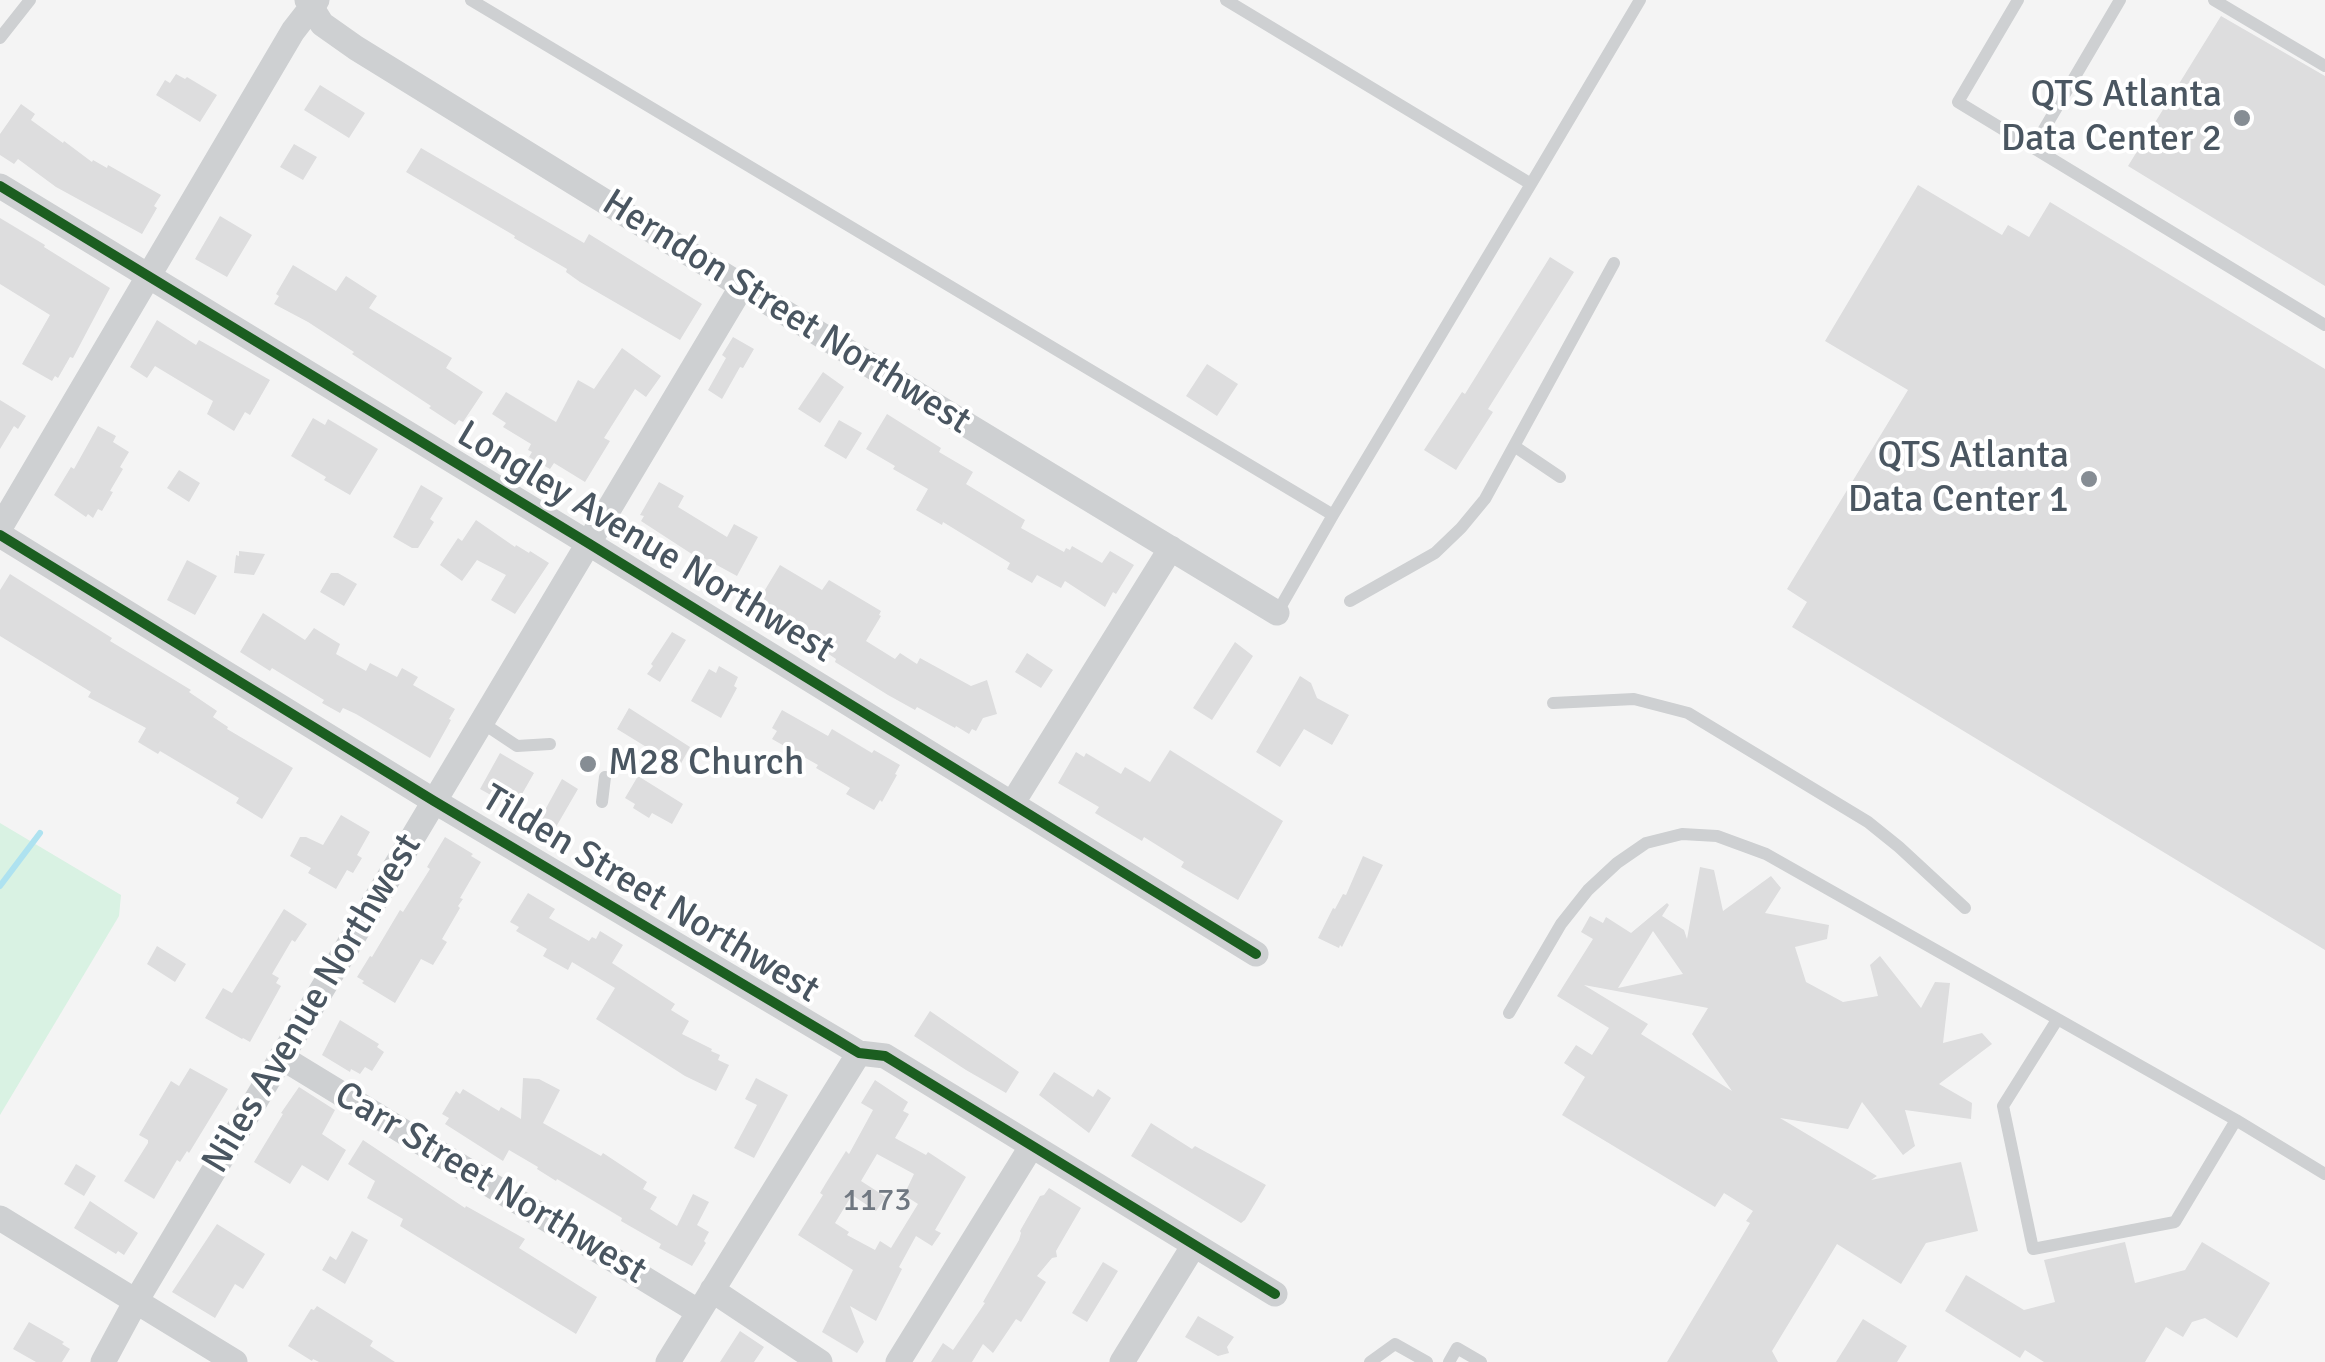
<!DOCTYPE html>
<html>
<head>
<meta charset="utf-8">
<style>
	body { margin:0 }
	canvas { display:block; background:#f4f4f4 }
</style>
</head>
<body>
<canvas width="2325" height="1362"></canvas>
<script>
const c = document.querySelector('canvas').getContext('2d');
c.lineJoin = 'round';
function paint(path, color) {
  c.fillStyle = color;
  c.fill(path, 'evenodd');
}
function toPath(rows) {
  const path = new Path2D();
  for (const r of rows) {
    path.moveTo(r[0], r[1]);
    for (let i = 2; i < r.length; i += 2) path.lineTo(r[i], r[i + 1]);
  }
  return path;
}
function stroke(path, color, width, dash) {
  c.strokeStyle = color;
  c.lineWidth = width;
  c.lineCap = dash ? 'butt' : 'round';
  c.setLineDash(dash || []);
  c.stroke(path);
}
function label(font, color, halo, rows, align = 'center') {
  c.font = font + ' Signika,sans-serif';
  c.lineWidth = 8;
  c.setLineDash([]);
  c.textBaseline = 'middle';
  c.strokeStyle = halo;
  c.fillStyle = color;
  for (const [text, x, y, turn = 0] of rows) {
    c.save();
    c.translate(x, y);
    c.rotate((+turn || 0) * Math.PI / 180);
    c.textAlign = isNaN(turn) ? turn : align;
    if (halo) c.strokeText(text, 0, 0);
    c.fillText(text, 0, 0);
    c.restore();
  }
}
paint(toPath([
	[0,823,121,895,119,916,0,1115]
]), '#d9f2e3');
stroke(toPath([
	[0,886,40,833]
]), '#aee2f0', 6);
paint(toPath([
	[2221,16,2325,76,2325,286,2128,166],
	[176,74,185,79,187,77,217,95,200,122,156,95,165,80,170,83],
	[320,85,365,113,349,138,304,110],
	[21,104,35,114,31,120,63,143,64,141,92,162,93,160,107,168,108,165,161,195,154,206,157,208,142,234,56,187,18,159,14,164,0,155,0,134],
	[294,144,317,157,303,180,280,167],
	[421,148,584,243,589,234,702,304,680,340,580,282,566,272,567,269,514,238,515,236,406,172],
	[1918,185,2002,235,2008,225,2029,237,2050,202,2325,369,2325,950,1792,627,1807,602,1787,589,1908,390,1825,341],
	[220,216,252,235,227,277,195,259],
	[0,218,45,245,44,247,110,288,73,358,70,357,58,378,55,376,52,381,22,364,50,315,0,284],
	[1550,257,1574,272,1488,409,1493,412,1456,470,1424,450,1462,392,1465,394],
	[293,265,336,291,346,276,377,296,369,308,452,358,446,368,483,392,463,422,459,420,455,425,429,408,431,406,352,354,354,352,308,322,274,304,279,296,276,294],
	[157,320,196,345,199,340,270,380,250,415,245,412,234,431,207,414,213,401,155,366,147,378,130,367],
	[733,337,754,349,743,368,740,367,722,399,708,390,726,358,722,355],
	[622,348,661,376,646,397,635,389,604,438,610,441,585,482,554,463,550,469,529,457,532,452,528,450,531,444,503,427,506,423,492,414,506,392,556,422,578,380,594,389],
	[1207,364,1238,384,1217,416,1186,396],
	[823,372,844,387,820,423,798,409],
	[0,400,26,416,18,429,14,426,0,449],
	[887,414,941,448,939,452,973,472,966,484,1025,520,1021,528,1064,552,1066,548,1070,550,1072,546,1102,563,1110,551,1134,565,1116,594,1113,592,1105,607,1065,581,1061,588,1037,575,1032,583,1007,569,1010,563,943,522,942,525,916,510,928,489,893,469,895,466,866,449],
	[313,418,325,425,328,419,378,449,350,495,324,480,326,477,291,456],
	[839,420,862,433,846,459,824,446],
	[98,426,116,436,113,442,129,452,120,467,123,469,110,491,113,492,102,511,98,509,93,518,88,514,86,517,54,495,71,467,74,469],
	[179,470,200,483,189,502,167,488],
	[659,482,684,496,678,507,727,537,734,524,758,537,737,576,702,557,701,560,641,521,644,516,640,515],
	[421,485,443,498,430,519,434,522,418,548,412,548,393,537],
	[476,520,515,547,516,545,529,553,530,551,549,563,515,614,491,600,506,575,477,560,462,581,440,565,458,538,462,541],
	[239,551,265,554,254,575,234,573,236,555,239,556],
	[187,560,217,576,195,615,167,600],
	[780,565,822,590,829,580,881,611,879,615,881,616,866,641,895,659,900,653,917,664,920,658,971,686,987,680,997,714,983,718,976,731,972,729,969,734,956,726,955,728,917,707,915,710,888,695,835,662,836,659,779,621,776,627,751,613],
	[331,573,338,573,357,584,344,606,320,592],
	[10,574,112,638,110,641,191,690,189,692,217,711,213,717,228,727,227,729,293,768,262,819,236,803,239,798,160,751,158,754,138,742,146,728,88,697,91,692,0,636,0,590],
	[263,613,305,640,314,628,340,644,336,654,366,671,370,663,397,677,402,668,418,677,413,685,455,709,449,719,451,720,430,758,356,714,343,708,340,713,322,703,324,700,272,668,270,671,240,652],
	[672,632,686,640,660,682,647,674,653,666,651,664],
	[1235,642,1253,656,1212,720,1193,708],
	[1027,653,1053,670,1041,688,1015,672],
	[719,666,738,677,734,686,737,688,721,718,691,701,709,669,716,673],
	[1300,676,1311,683,1317,698,1349,715,1332,745,1304,729,1280,767,1256,752],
	[629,708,690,747,679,767,617,729],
	[782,710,828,736,832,729,872,753,874,750,900,765,895,774,897,775,882,802,880,800,874,810,846,794,850,788,816,768,818,765,772,739,777,731,772,728],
	[1170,750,1283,821,1238,900,1181,867,1184,862,1144,837,1142,841,1095,813,1099,807,1058,783,1076,752,1084,757,1086,753,1121,774,1125,767,1150,782],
	[500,753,534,773,514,808,480,789],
	[638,776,683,804,672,824,652,813,649,818,633,808,635,804,625,798],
	[562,779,578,789,549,839,534,830],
	[341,815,370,832,357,855,362,858,353,873,347,870,336,889,308,873,311,868,290,856,300,837,306,837,323,845],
	[445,837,473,854,471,856,481,862,460,898,463,899,458,906,460,908,442,939,447,942,433,965,421,959,395,1003,362,983,364,981,357,977,370,956,372,957,400,910,403,912,430,869,427,867],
	[1363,856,1383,865,1342,947,1340,945,1339,948,1318,938,1333,908,1335,909,1343,894,1346,895],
	[1700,867,1714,870,1723,911,1771,876,1781,888,1765,913,1829,925,1827,939,1795,947,1806,982,1843,1002,1878,996,1870,965,1880,956,1921,1008,1935,982,1950,983,1943,1043,1982,1033,1992,1044,1939,1084,1972,1103,1971,1119,1905,1110,1915,1146,1903,1155,1862,1102,1848,1129,1780,1118,1877,1176,1871,1180,1961,1162,1978,1231,1926,1243,1901,1284,1837,1244,1772,1351,1778,1362,1667,1362,1750,1223,1746,1221,1753,1211,1724,1193,1715,1207,1562,1115,1585,1077,1564,1063,1576,1045,1592,1055,1609,1028,1557,996,1593,939,1581,932,1590,916,1603,923,1606,917,1631,933,1667,903,1669,905,1662,916,1684,930,1687,939],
	[1653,931,1683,974,1618,988],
	[1584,985,1708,1008,1692,1034,1732,1091,1641,1034,1648,1024],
	[528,893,555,909,549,918,589,941,592,937,596,939,600,931,623,945,612,963,675,1004,671,1010,689,1021,682,1034,712,1049,711,1051,720,1055,718,1060,729,1065,716,1091,685,1076,596,1019,615,988,572,962,568,970,543,956,547,949,516,931,519,927,510,922],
	[284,909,307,924,295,942,292,940,272,974,279,978,276,983,281,986,250,1042,243,1038,242,1039,205,1018,223,988,232,993],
	[157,946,186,964,175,982,147,964],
	[930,1011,1019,1072,1006,1093,966,1070,914,1036],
	[340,1020,379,1044,377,1047,384,1052,372,1071,365,1067,360,1074,351,1069,350,1072,322,1055],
	[190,1068,228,1089,189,1153,187,1151,180,1162,177,1160,154,1199,124,1181,148,1143,148,1140,139,1135,171,1081,179,1086],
	[1054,1072,1093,1097,1098,1089,1111,1098,1089,1133,1039,1095],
	[523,1078,539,1079,560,1090,543,1123,601,1156,603,1153,647,1182,643,1189,657,1197,650,1209,677,1226,693,1194,709,1202,697,1225,709,1232,704,1241,706,1243,692,1266,659,1248,661,1244,621,1221,622,1218,557,1179,556,1181,537,1169,538,1167,509,1150,503,1161,445,1124,449,1118,442,1114,456,1091,460,1094,463,1089,499,1111,501,1107,521,1119],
	[756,1078,788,1095,754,1158,734,1148,757,1105,745,1099],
	[875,1080,908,1102,903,1111,909,1114,895,1138,926,1155,928,1152,966,1177,935,1230,941,1233,932,1246,916,1236,899,1267,902,1269,876,1321,850,1306,864,1342,857,1353,822,1332,853,1270,798,1235,823,1195,820,1193,826,1183,846,1151,849,1154,873,1110,861,1103],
	[877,1154,914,1174,904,1195,918,1204,891,1248,880,1241,875,1250,847,1235,849,1232,835,1223,852,1195,876,1211,886,1197,861,1181],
	[299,1087,335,1110,322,1134,346,1150,328,1181,302,1165,290,1184,254,1162,283,1114,281,1113],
	[1151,1123,1192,1149,1195,1146,1266,1185,1245,1220,1241,1223,1131,1156],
	[363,1140,465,1208,466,1206,525,1239,519,1248,597,1297,576,1334,400,1226,403,1219,367,1198,375,1181,348,1164],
	[76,1164,96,1176,84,1196,64,1184],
	[1049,1188,1081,1208,1056,1251,1057,1257,1052,1258,1037,1276,1046,1282,1021,1322,1016,1319,993,1353,983,1344,972,1362,931,1362,943,1343,953,1350,985,1303,983,1302,1019,1240,1021,1233,1020,1231,1040,1196,1044,1195],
	[90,1201,138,1233,124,1255,118,1251,116,1254,74,1228],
	[217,1224,265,1254,243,1289,235,1284,215,1318,172,1292],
	[352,1231,368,1240,345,1284,322,1270,330,1256,336,1260],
	[2125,1242,2135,1283,2185,1270,2202,1242,2270,1283,2237,1338,2205,1318,2192,1322,2183,1337,2166,1327,2145,1362,2044,1362,2025,1350,2020,1358,1945,1311,1966,1275,2024,1310,2055,1302,2044,1260],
	[1103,1262,1118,1271,1087,1322,1072,1313],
	[317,1306,373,1341,370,1346,395,1362,319,1362,313,1359,312,1361,288,1346,311,1309,314,1310],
	[1198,1316,1234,1337,1227,1347,1229,1353,1218,1356,1185,1337],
	[1863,1319,1907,1346,1897,1362,1836,1362],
	[29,1322,64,1342,62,1344,70,1349,62,1362,36,1362,13,1349],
	[740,1331,764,1347,754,1362,720,1362]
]), '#ddddde');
stroke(toPath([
	[471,0,1333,515],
	[1226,0,1531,184,1333,515,1277,613],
	[2018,0,1958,102,2325,325],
	[2214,0,2325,66],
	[0,38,30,0],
	[2033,148,2120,0],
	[1531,184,1640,0],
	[1514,446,1560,477],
	[1350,601,1435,553,1461,528,1485,499,1614,263],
	[1553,703,1634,699,1688,713,1868,822,1899,847,1965,908],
	[481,722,517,746,550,744],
	[602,802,605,777],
	[1509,1013,1561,924,1588,890,1617,863,1646,843,1682,834,1717,836,1766,854,2236,1120,2325,1174],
	[2057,1020,2003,1106,2033,1249,2175,1222,2236,1120],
	[1370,1362,1395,1344,1427,1362],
	[1449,1362,1457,1348,1481,1362]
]), '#ced0d2', 12);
stroke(toPath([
	[307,0,322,24,356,48,954,417,1277,613],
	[0,186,588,543,1256,954],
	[0,528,293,31,317,0],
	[0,535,434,801,859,1053,885,1056,1275,1294],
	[1012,804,1171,548],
	[281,1057,699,1312],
	[0,1218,235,1362],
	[712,1290,820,1362],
	[103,1362,136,1301,742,286],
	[668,1362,859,1053],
	[898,1362,1031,1147],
	[1122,1362,1194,1245]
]), '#ced0d2', 25);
stroke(toPath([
	[0,186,588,543,1256,954],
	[0,535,434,801,859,1053,885,1056,1275,1294]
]), '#1b5e20', 10);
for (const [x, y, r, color] of [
	[2242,118,10,"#868d94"],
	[2089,479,10,"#868d94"],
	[588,764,10,"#868d94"]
]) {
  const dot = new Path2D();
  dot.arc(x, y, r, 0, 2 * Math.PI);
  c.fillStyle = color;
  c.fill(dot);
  stroke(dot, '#fff', 4);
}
label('32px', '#707881', null, [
	["1173",877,1202]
]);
label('38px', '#4a5661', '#fff', [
	["QTS Atlanta",2222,96],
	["Data Center 2",2222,140],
	["QTS Atlanta",2069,457],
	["Data Center 1",2069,501],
	["M28 Church",608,764,"left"]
], 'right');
label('38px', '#4a5661', '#fff', [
	["Herndon Street Northwest",786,313,32],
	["Longley Avenue Northwest",645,543,31],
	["Tilden Street Northwest",650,895,31],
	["Niles Avenue Northwest",313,1004,-59],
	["Carr Street Northwest",490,1184,31]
]);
</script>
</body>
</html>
